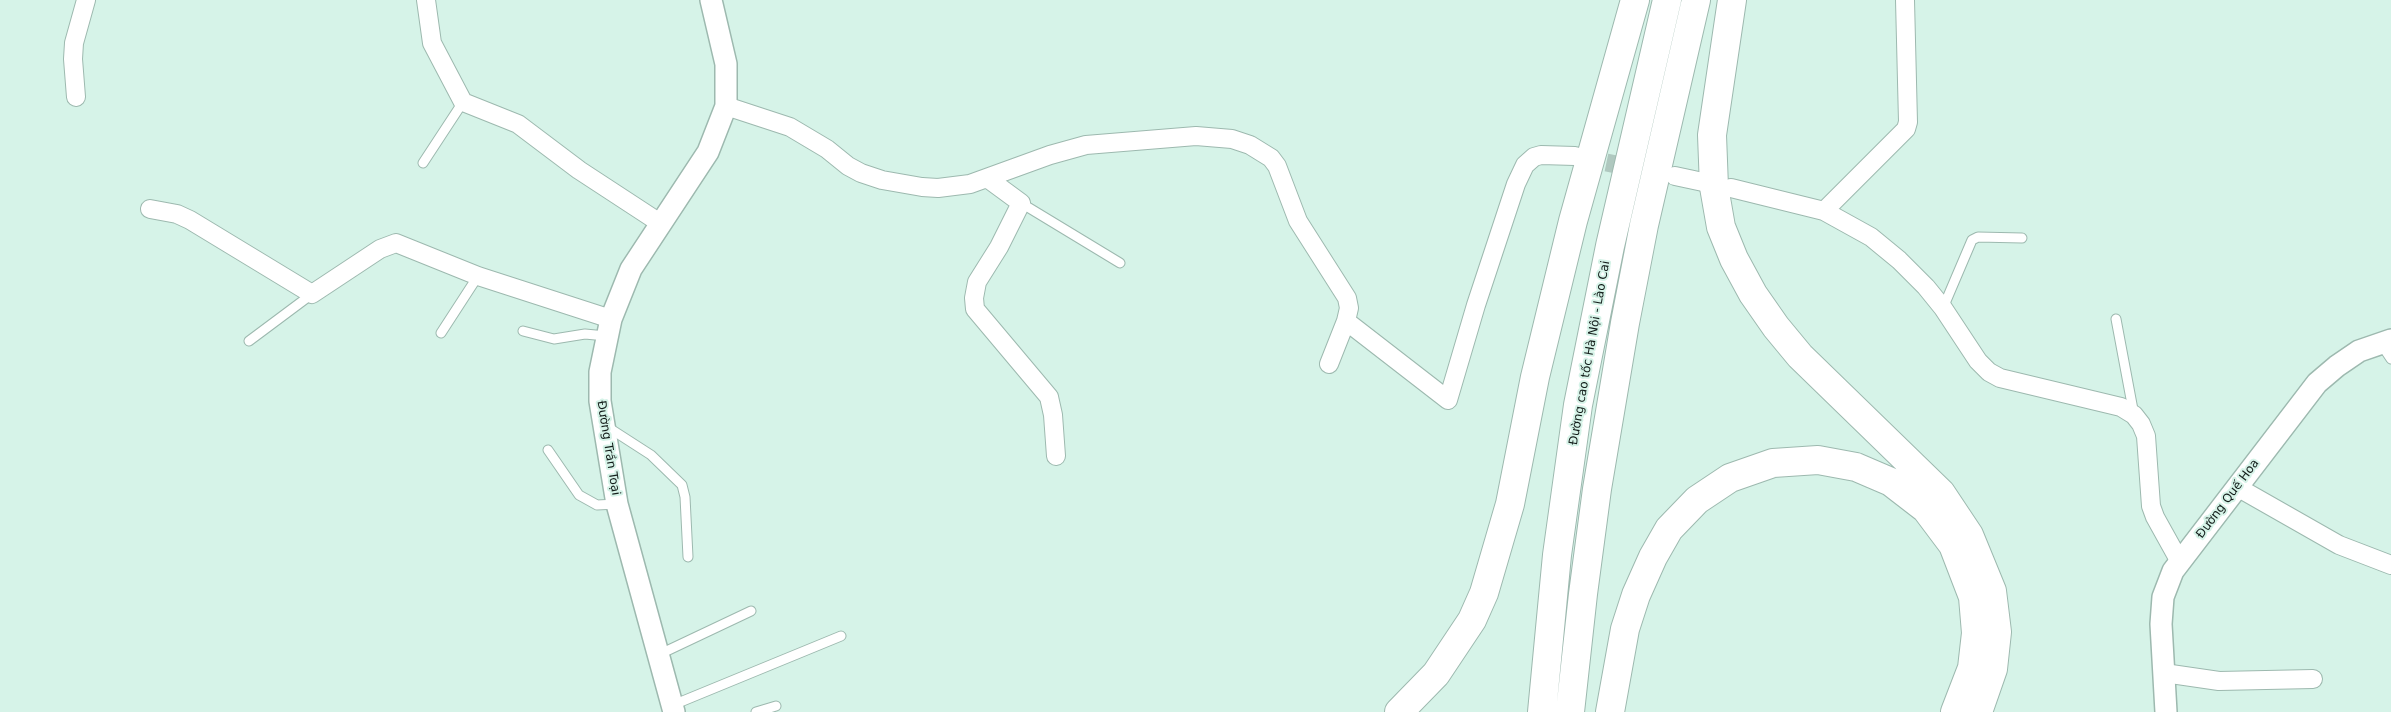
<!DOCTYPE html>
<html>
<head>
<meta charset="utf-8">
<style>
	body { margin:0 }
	canvas { display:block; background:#d6f3e8 }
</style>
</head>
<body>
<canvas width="2391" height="712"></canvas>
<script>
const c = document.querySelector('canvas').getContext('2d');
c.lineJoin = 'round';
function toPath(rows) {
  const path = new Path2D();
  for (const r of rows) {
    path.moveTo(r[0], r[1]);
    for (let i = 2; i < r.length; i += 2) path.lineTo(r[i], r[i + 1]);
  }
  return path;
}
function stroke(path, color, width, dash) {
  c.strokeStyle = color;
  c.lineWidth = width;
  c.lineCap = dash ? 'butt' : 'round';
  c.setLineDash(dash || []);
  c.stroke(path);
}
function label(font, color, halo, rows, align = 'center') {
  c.font = font + ' "DejaVu Sans",sans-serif';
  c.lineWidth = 4;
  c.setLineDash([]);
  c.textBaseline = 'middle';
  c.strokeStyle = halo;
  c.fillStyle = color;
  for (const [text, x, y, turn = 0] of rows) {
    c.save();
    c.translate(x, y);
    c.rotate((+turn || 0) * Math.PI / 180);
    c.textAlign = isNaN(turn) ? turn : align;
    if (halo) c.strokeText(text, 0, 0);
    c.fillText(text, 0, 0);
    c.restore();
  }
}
stroke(toPath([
	[1580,157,1638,169]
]), '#afc8bf', 18, [18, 9]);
const service = toPath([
	[423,163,463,102],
	[1021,203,1120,263],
	[1943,308,1972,240,1978,237,2022,238],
	[2116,319,2134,415],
	[523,331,554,339,585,334,606,336],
	[441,333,478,276],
	[249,341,312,294],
	[2381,344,2391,359],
	[606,426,651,455,682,485,685,497,688,557],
	[548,450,579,495,597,505,617,504],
	[658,655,751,611],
	[673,705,841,636],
	[756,712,776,706]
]);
const minor = toPath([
	[426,0,432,43,463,102,518,124,579,170,660,223],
	[76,97,73,59,74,43,86,0],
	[726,106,790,127,827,149,848,166,861,173,882,180,922,187,938,188,970,184,1050,155,1086,145,1196,136,1232,139,1250,145,1271,158,1277,166,1298,221,1347,298,1349,308,1346,321,1329,364],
	[1675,176,1703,182],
	[987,178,1021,203,999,247,977,282,974,298,975,309,1049,397,1053,415,1056,456],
	[1731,188,1824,211,1871,237,1899,260,1926,287,1943,308,1978,361,1989,372,2000,378,2121,407,2134,415,2141,424,2146,436,2151,506,2155,517,2180,562],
	[150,209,177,214,190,220,312,294,380,249,396,243,478,276,611,319],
	[1824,211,1906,129,1908,122,1905,0],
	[1346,321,1448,400,1476,305,1516,184,1525,165,1534,157,1541,155,1575,156],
	[2237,487,2339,545,2391,565],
	[2164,673,2219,681,2313,679]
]);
const tertiary = toPath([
	[674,712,617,504,600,401,600,372,611,319,631,269,708,152,726,106,726,64,711,0],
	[2166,712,2161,624,2163,597,2173,571,2317,383,2337,366,2359,351,2391,340]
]);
const motorway = toPath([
	[1732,0,1712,135,1714,187,1721,227,1734,259,1753,294,1776,327,1800,356,1941,493,1969,535,1992,591,1997,632,1993,669,1978,712],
	[1399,712,1436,674,1472,620,1484,593,1510,504,1535,377,1573,221,1635,0],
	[1542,712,1557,555,1578,405,1610,246,1667,0],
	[1570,712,1583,594,1597,489,1625,323,1644,225,1696,0],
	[1610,712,1625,629,1636,595,1653,557,1669,529,1697,500,1730,478,1773,463,1818,460,1856,467,1891,482,1926,509,1953,545,1973,597,1976,633,1972,668,1955,712]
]);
stroke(service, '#9db9af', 11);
stroke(minor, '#9db9af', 20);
stroke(tertiary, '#9db9af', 24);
stroke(motorway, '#9db9af', 30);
stroke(service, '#fff', 9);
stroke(minor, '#fff', 18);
stroke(tertiary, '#fff', 21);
stroke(motorway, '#fff', 28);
label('12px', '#131d1a', '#d6f3e8', [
	["Đường cao tốc Hà Nội - Lào Cai",1590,353,-80],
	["Đường Trần Toại",608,448,81],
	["Đường Quế Hoa",2228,499,-53]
]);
</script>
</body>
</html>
